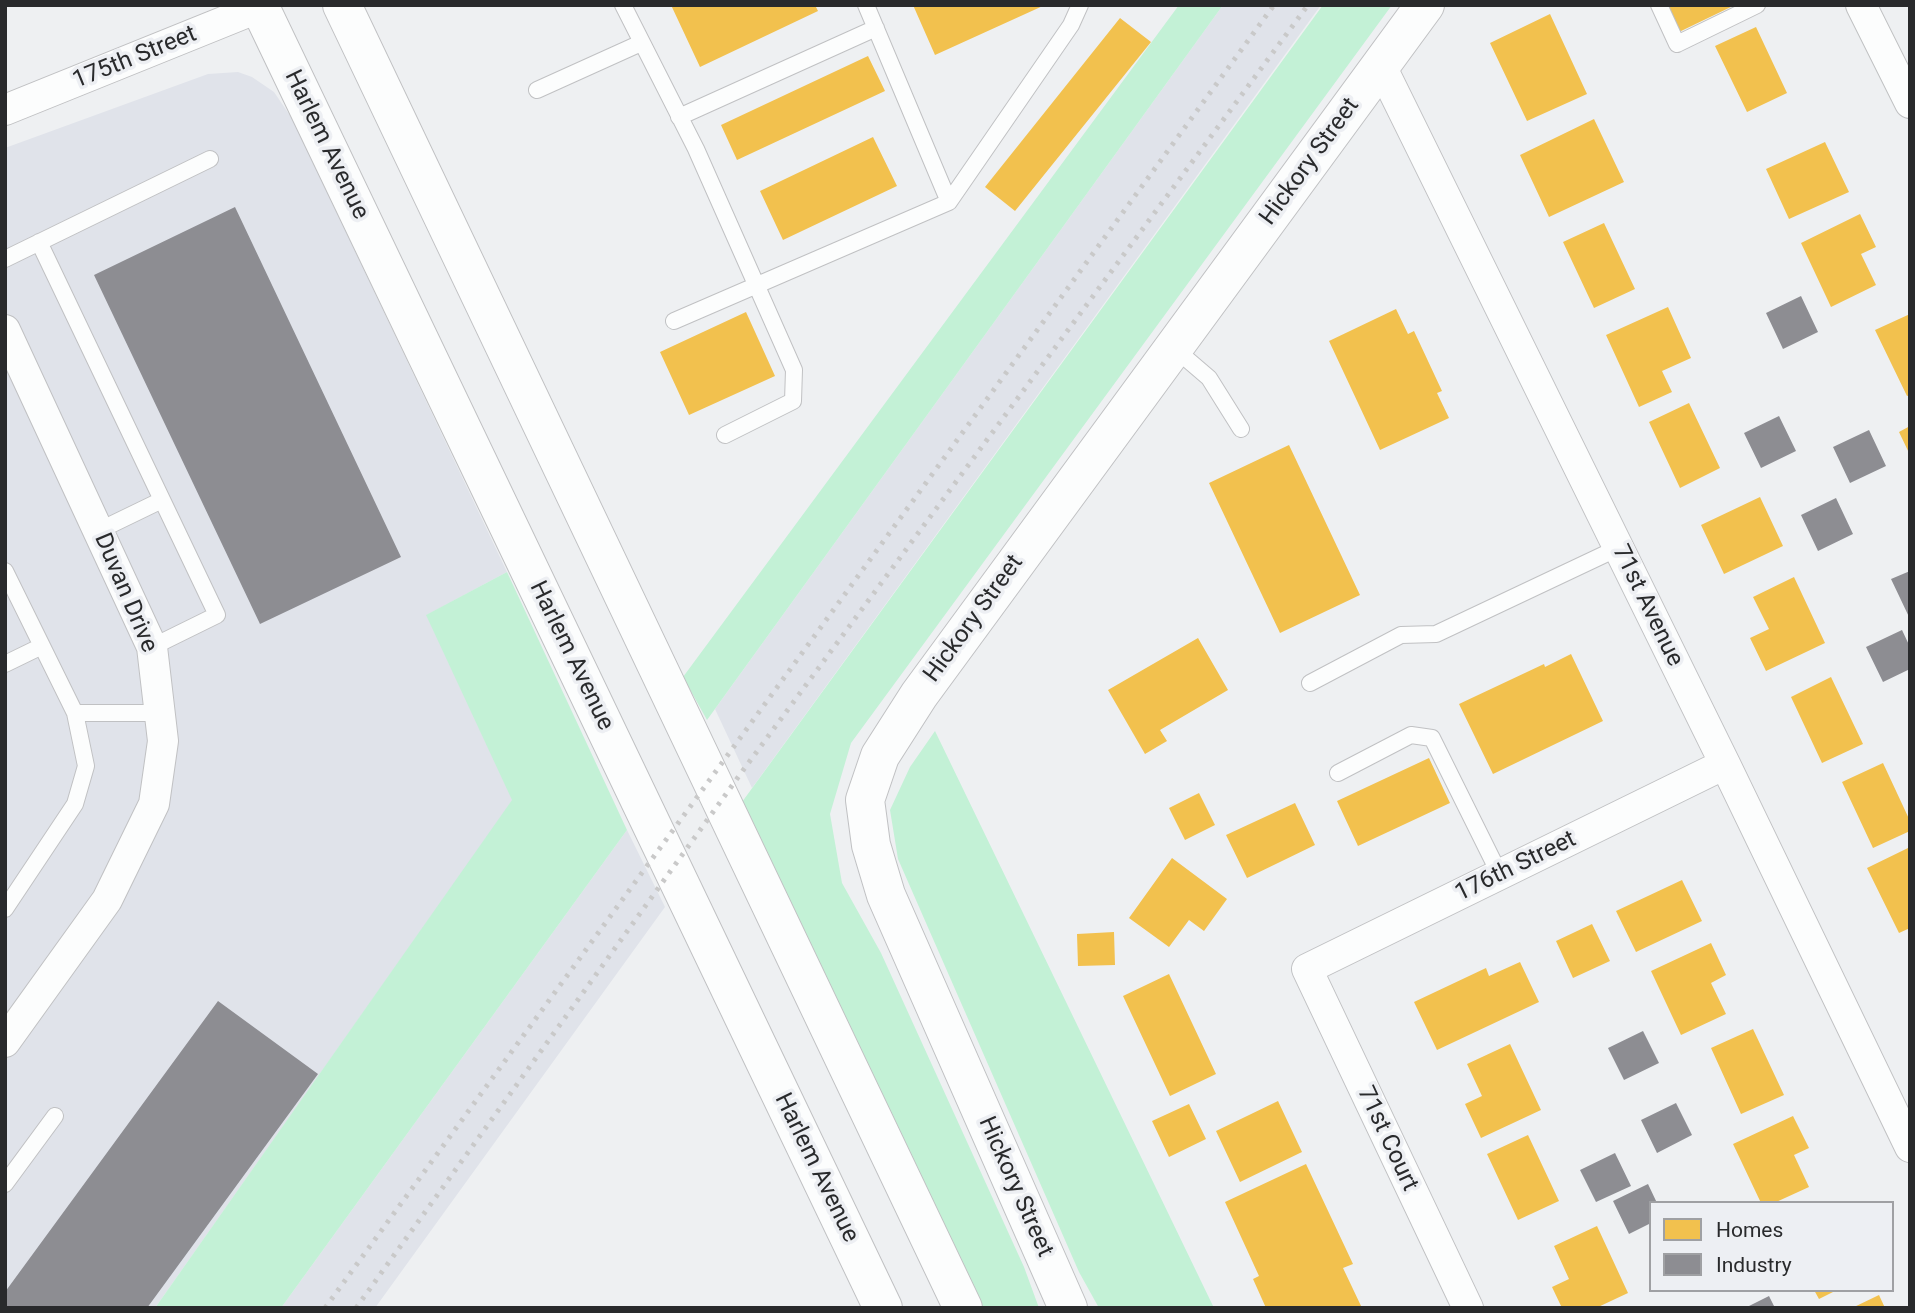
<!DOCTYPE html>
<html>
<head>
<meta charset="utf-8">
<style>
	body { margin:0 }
	#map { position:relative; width:1915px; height:1313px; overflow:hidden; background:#eef0f2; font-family:Roboto,sans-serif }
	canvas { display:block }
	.frame { position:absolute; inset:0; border:7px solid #292a2c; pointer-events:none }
	.legend { position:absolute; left:1649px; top:1201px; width:245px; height:91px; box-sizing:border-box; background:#edeff3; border:2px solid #9fa0a3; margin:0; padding:9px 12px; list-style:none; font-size:21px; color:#292a2c }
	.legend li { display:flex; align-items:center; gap:14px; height:35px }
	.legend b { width:35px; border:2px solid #9fa0a3 }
</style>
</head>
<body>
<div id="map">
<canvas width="1915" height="1313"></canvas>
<div class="frame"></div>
<ul class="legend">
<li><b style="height:19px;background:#f2c14e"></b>Homes</li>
<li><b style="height:19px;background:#8d8d92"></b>Industry</li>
</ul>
</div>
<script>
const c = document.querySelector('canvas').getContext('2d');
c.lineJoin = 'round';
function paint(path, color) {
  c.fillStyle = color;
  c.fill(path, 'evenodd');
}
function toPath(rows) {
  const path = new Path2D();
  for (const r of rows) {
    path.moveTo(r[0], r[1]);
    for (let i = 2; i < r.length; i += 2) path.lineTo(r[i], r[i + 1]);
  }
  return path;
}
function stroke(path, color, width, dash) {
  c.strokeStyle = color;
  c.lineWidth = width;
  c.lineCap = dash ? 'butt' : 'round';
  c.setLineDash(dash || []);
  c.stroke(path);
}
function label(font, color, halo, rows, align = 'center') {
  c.font = font + ' Roboto,sans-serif';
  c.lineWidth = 7;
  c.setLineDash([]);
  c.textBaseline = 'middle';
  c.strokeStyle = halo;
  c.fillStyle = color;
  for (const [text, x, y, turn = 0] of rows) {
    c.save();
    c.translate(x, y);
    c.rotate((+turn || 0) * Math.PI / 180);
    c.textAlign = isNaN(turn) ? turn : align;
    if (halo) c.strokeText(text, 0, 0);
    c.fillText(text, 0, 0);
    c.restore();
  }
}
paint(toPath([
	[1223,5,1321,5,752,788,715,709],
	[238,72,252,77,274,92,293,120,507,572,427,615,513,800,155,1308,5,1308,5,148,208,74],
	[627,830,665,907,375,1308,281,1308]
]), '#e0e3ea');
paint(toPath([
	[1179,5,1223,5,707,720,683,677],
	[1323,5,1392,5,851,743,830,814,842,883,881,953,1024,1267,1039,1308,983,1308,742,802],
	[507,572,627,830,281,1308,155,1308,512,800,426,615],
	[935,731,1214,1308,1099,1308,1079,1272,898,859,890,810,910,767]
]), '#c3f1d6');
paint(toPath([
	[671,5,815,5,818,11,700,67],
	[913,5,1045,5,935,55],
	[1667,5,1735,5,1679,32],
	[1550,14,1587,94,1527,121,1490,43],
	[1120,18,1151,42,1015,211,985,187],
	[1756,27,1787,93,1747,112,1715,46],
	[868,56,885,91,737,160,721,125],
	[1594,119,1624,182,1549,217,1520,155],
	[873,137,897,186,783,240,760,191],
	[1825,142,1849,192,1789,219,1766,169],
	[1860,214,1876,247,1861,254,1876,285,1831,307,1801,243],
	[1604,223,1635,289,1594,308,1563,242],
	[1668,307,1691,358,1662,371,1672,392,1639,407,1606,335],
	[1396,309,1408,334,1414,331,1442,391,1437,393,1449,418,1380,450,1329,341],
	[746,312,775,376,689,415,660,352],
	[1910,314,1910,395,1907,396,1875,330],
	[1689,403,1720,468,1680,488,1649,422],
	[1910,426,1910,455,1899,432],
	[1289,445,1360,595,1280,633,1209,483],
	[1760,497,1783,546,1724,574,1701,525],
	[1794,577,1825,643,1766,671,1750,638,1769,629,1753,597],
	[1198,638,1228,690,1160,730,1167,741,1145,754,1108,690],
	[1571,654,1603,721,1493,774,1459,704,1544,664,1545,667],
	[1831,677,1863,744,1822,763,1791,697],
	[1429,758,1450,803,1358,846,1337,801],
	[1883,763,1910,821,1910,831,1873,848,1842,782],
	[1199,793,1215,825,1185,840,1169,808],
	[1295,803,1315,845,1247,878,1226,835],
	[1908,848,1910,928,1899,933,1867,868],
	[1172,858,1227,899,1204,931,1189,920,1169,947,1129,918],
	[1682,880,1702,921,1636,952,1616,911],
	[1592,924,1610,961,1573,978,1556,941],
	[1114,932,1115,965,1078,966,1077,934],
	[1711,943,1726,975,1711,983,1726,1014,1681,1035,1651,971],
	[1520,962,1539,1002,1437,1050,1414,1002,1486,968,1489,976],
	[1169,974,1216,1074,1170,1096,1123,996],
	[1753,1029,1784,1095,1741,1114,1711,1048],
	[1510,1044,1541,1110,1481,1138,1465,1104,1482,1096,1467,1064],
	[1278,1101,1302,1152,1240,1182,1216,1131],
	[1189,1104,1206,1139,1169,1157,1152,1121],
	[1793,1116,1809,1148,1794,1155,1809,1187,1774,1203,1761,1203,1733,1144],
	[1528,1135,1559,1201,1518,1220,1487,1154],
	[1306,1164,1353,1264,1343,1268,1362,1308,1266,1308,1253,1279,1259,1276,1225,1202],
	[1597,1226,1628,1293,1596,1308,1562,1308,1552,1287,1569,1279,1554,1246],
	[1814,1290,1837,1290,1819,1299],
	[1879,1295,1885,1308,1852,1308]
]), '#f2c14e');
paint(toPath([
	[235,207,401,557,260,624,94,275],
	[1801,296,1818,332,1783,349,1766,313],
	[1779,416,1796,451,1761,468,1744,433],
	[1869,430,1886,466,1850,483,1833,447],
	[1836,498,1853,534,1818,551,1801,515],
	[1910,571,1910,619,1891,579],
	[1902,630,1910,647,1910,669,1883,682,1866,647],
	[218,1001,318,1074,147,1308,5,1308,5,1292],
	[1643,1031,1659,1063,1624,1080,1608,1048],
	[1676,1103,1692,1135,1657,1153,1641,1120],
	[1615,1153,1631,1186,1596,1202,1580,1170],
	[1648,1184,1657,1203,1651,1203,1651,1223,1629,1234,1613,1201],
	[1769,1296,1775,1308,1745,1308]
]), '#8d8d92');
const lane = toPath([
	[623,5,696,149,794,370,793,401,725,435],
	[866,5,949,202],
	[1659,5,1677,44,1757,5],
	[537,90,641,43],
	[679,117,876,28],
	[39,242,217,615,152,647],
	[5,259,210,159],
	[674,321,949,202,1071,25,1080,5],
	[1174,348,1209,378,1241,429],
	[98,531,162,500],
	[5,571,75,713,160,713],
	[5,664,42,646],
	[1310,683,1401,635,1436,634,1618,548],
	[1338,773,1411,735,1432,738,1500,875],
	[5,909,75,804,86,766,75,713],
	[5,1184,55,1116]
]);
const street = toPath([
	[1861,5,1910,103],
	[1381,66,1725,764,1910,1147],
	[5,110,265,5],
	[5,330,152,647,163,741,154,804,107,900,5,1042],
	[1468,1308,1307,969,1725,764]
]);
const secondary = toPath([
	[1068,1308,886,895,871,845,865,800,880,756,919,695,1425,5]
]);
const primary = toPath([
	[259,5,883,1308],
	[342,5,963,1308]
]);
stroke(lane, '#c0c1c3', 18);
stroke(street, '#c0c1c3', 32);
stroke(secondary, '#c0c1c3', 40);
stroke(primary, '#c0c1c3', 40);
stroke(lane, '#fcfdfd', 16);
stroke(street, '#fcfdfd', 30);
stroke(secondary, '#fcfdfd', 38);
stroke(primary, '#fcfdfd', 38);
stroke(toPath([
	[325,1308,1274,5],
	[356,1308,744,769,1308,5]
]), '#c9c9c9', 5, [3.5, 7]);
label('24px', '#292a2c', '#edeff3', [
	["175th Street",135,58,-22],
	["Harlem Avenue",326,145,64],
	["Hickory Street",1310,162,-54],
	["Duvan Drive",125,593,67],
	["71st Avenue",1647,606,64],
	["Hickory Street",974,619,-54],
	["Harlem Avenue",571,656,64],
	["176th Street",1516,867,-26],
	["71st Court",1387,1139,65],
	["Harlem Avenue",816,1168,64],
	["Hickory Street",1015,1187,66]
]);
</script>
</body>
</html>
